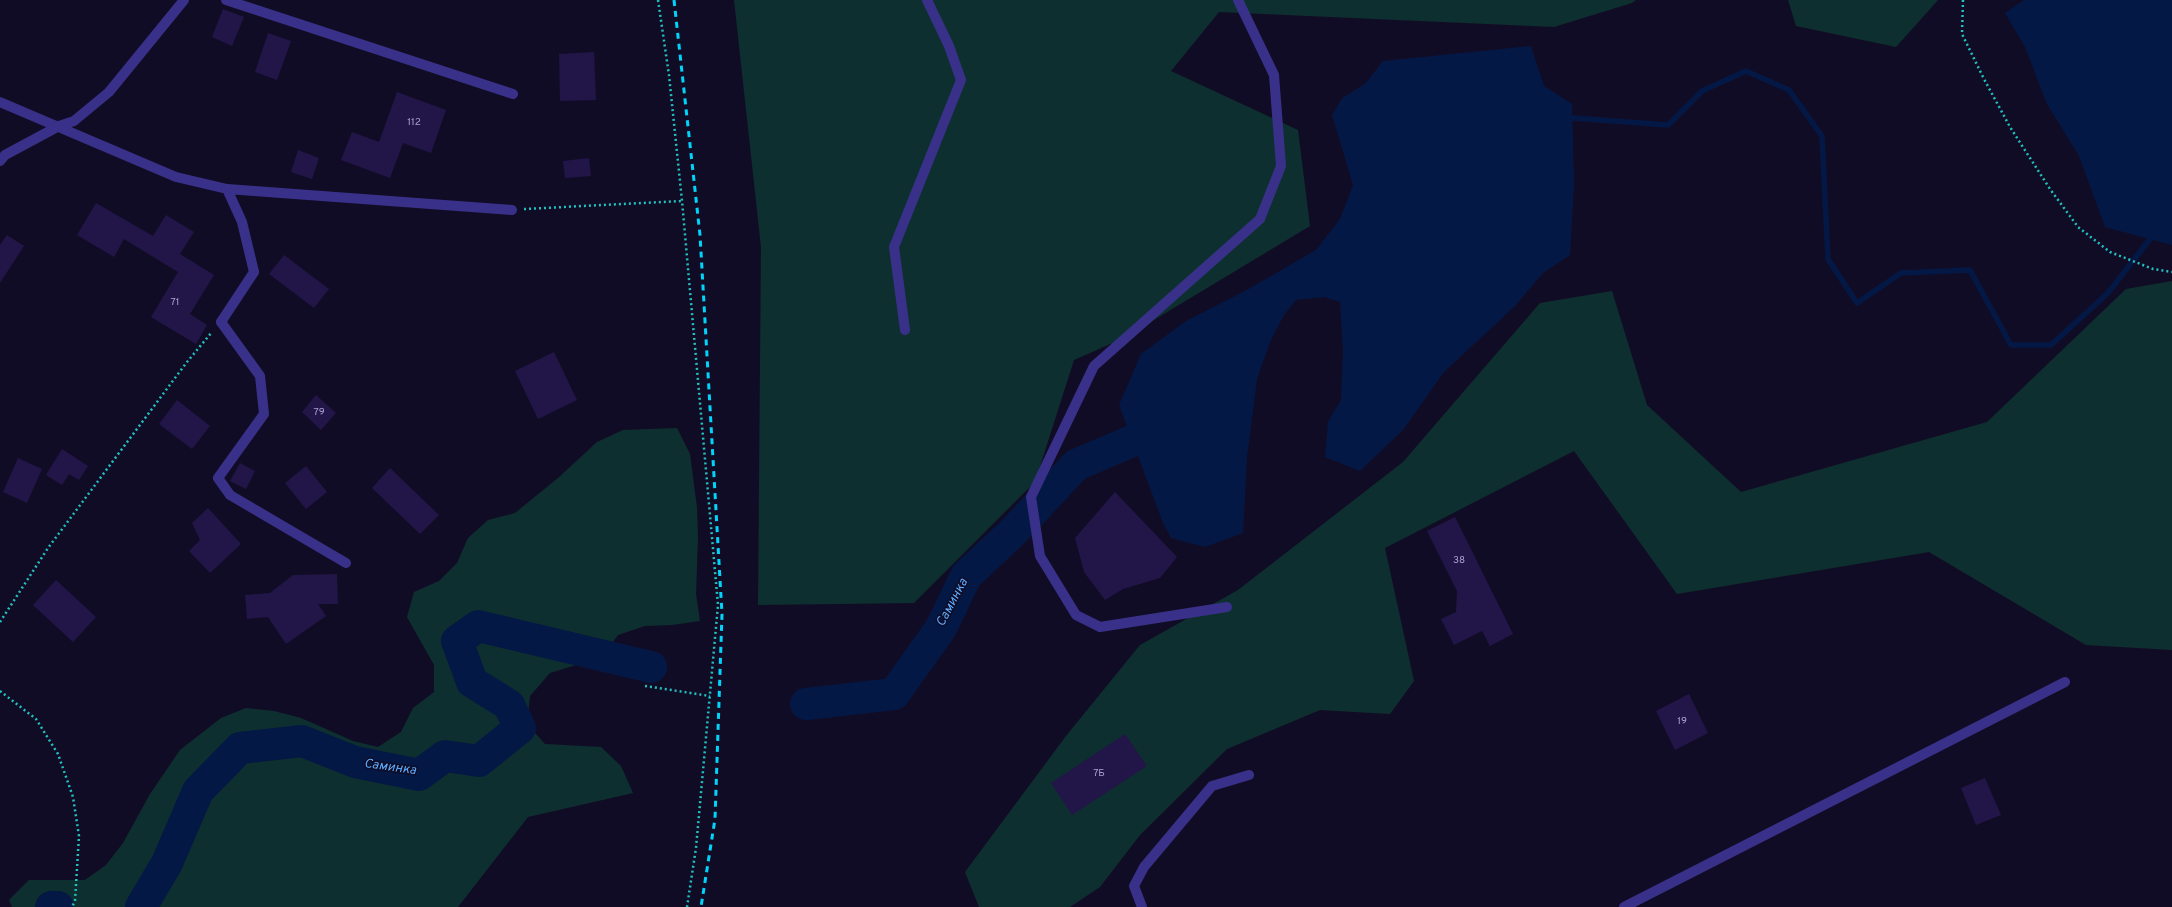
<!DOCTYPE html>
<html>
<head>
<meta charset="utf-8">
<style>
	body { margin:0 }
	canvas { display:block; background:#110c25 }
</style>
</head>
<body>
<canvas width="2172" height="907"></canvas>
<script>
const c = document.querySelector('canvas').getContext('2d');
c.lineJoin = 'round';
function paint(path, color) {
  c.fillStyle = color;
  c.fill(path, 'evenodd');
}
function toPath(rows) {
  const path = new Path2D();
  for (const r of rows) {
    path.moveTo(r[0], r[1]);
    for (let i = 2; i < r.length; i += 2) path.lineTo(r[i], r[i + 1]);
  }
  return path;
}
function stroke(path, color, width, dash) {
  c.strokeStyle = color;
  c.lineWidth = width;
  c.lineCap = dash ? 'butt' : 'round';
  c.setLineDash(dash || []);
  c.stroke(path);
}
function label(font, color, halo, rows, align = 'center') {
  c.font = font + ' Overpass,sans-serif';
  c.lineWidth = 3;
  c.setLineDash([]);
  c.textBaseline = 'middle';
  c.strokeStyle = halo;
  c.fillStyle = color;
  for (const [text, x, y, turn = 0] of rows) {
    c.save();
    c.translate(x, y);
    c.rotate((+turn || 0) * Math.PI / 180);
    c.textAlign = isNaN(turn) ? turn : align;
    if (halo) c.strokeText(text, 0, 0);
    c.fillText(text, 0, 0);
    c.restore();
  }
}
paint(toPath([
	[734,0,1636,0,1632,3,1554,27,1219,12,1171,71,1298,130,1310,226,1124,338,1074,360,1035,482,914,603,758,605,761,247],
	[1788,0,1938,0,1896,47,1796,26],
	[2172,281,2172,650,2086,645,1929,552,1677,594,1574,451,1385,548,1414,681,1390,714,1320,710,1227,749,1140,835,1100,887,1070,907,979,907,965,872,1066,736,1140,645,1238,590,1403,462,1540,303,1612,291,1647,405,1741,492,1987,422,2126,289],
	[677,428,690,454,697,508,698,537,696,594,700,621,672,625,645,626,618,635,602,657,550,673,530,696,527,724,545,744,601,747,621,766,633,793,528,817,458,907,12,907,9,900,29,880,85,880,106,865,123,843,150,794,180,750,221,718,246,708,274,711,301,718,353,741,378,747,401,732,413,708,434,692,434,665,407,617,414,592,439,581,457,563,468,538,488,520,515,513,558,478,597,442,623,430]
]), '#0e2f2f');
paint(toPath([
	[2024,0,2172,0,2172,245,2105,227,2079,156,2047,104,2025,47,2005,13],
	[1531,46,1544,86,1572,104,1574,184,1570,255,1543,273,1515,306,1444,372,1403,430,1360,471,1325,457,1328,422,1341,400,1343,350,1340,302,1324,297,1296,300,1284,315,1270,342,1257,379,1247,457,1243,533,1205,547,1171,538,1163,523,1119,405,1141,354,1186,321,1245,291,1316,250,1340,219,1353,185,1332,115,1342,98,1365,84,1383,61]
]), '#041845');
stroke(toPath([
	[1573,118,1668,125,1702,91,1746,71,1789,90,1822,136,1828,259,1857,303,1901,273,1970,270,2011,345,2051,345,2108,293,2150,239]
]), '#041845', 5.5);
stroke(toPath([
	[806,704,894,694,941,628,966,576,1013,532,1076,465,1132,441],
	[51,907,58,907],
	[141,907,167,863,198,791,240,748,302,741,355,762,419,775,445,756,479,761,520,728,509,705,472,682,457,641,478,626,651,667]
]), '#041845', 32);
paint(toPath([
	[223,9,244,17,232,46,212,37],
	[268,33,291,41,277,80,255,72],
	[594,52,596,100,560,101,559,54],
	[397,92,446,110,431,153,403,143,390,178,341,160,352,132,379,142],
	[298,150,319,158,312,179,291,172],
	[589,158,591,176,565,178,563,161],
	[96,203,153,236,166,215,194,232,180,254,214,275,190,314,207,325,196,344,151,317,178,272,124,239,114,257,77,235],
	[7,235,24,246,0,283,0,245],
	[284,255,329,289,314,308,269,274],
	[554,352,577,400,538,419,515,371],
	[316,395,336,413,321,430,302,412],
	[177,400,210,426,192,449,159,424],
	[62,449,88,466,79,480,69,474,62,485,46,475],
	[18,458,42,469,27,503,3,492],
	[240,463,255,471,246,489,230,481],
	[306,466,327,492,306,509,285,483],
	[390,468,439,515,420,534,372,488],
	[1115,492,1177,557,1160,578,1123,589,1105,600,1084,572,1075,538],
	[208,508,241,544,210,573,189,551,200,540,192,523],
	[1455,517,1513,634,1490,646,1482,631,1454,645,1441,619,1456,612,1457,591,1427,531],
	[337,574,338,604,318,604,326,616,286,644,268,617,247,619,245,595,270,593,293,575],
	[56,580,96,617,73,642,33,605],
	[1689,694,1708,733,1675,750,1656,711],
	[1125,734,1147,766,1072,815,1051,783],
	[1985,778,2001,815,1976,825,1961,788]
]), '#221548');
stroke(toPath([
	[658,0,669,75,682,201,718,605,696,848,687,907],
	[1963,0,1962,34,1984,79,2010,127,2050,189,2078,227,2110,252,2153,269,2172,272],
	[524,209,682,201],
	[0,622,48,548,187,362,212,332],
	[645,686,710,696],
	[0,691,36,719,58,754,73,797,79,836,75,901,72,907]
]), '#21c1c0', 2.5, [2, 3]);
stroke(toPath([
	[226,0,513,94],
	[221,322,260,376,264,414,218,478,230,495,346,563],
	[905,330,894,247,961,80,949,46,927,0],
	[1227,607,1100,627,1076,615,1040,556,1031,497,1094,366,1260,219,1281,166,1274,75,1238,0],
	[1142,907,1134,886,1144,867,1212,786,1249,775]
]), '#393189', 10);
stroke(toPath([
	[0,102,176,177,227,189,242,222,254,272,221,322],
	[227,189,512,210],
	[1624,907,2065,682]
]), '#393189', 10);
stroke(toPath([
	[0,161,5,155,59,126,74,121,109,92,184,0]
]), '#393189', 10);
stroke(toPath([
	[674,0,700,235,722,614,715,819,701,907]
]), '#00d4fa', 3, [6, 5]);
label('10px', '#aaa0d1', null, [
	["112",414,123],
	["71",175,303],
	["79",319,413],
	["38",1459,561],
	["19",1682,722],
	["7Б",1099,774]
]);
label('italic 13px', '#5dacff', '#110c25', [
	["Саминка",953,603,-62],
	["Саминка",390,768,8]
]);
</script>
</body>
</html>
